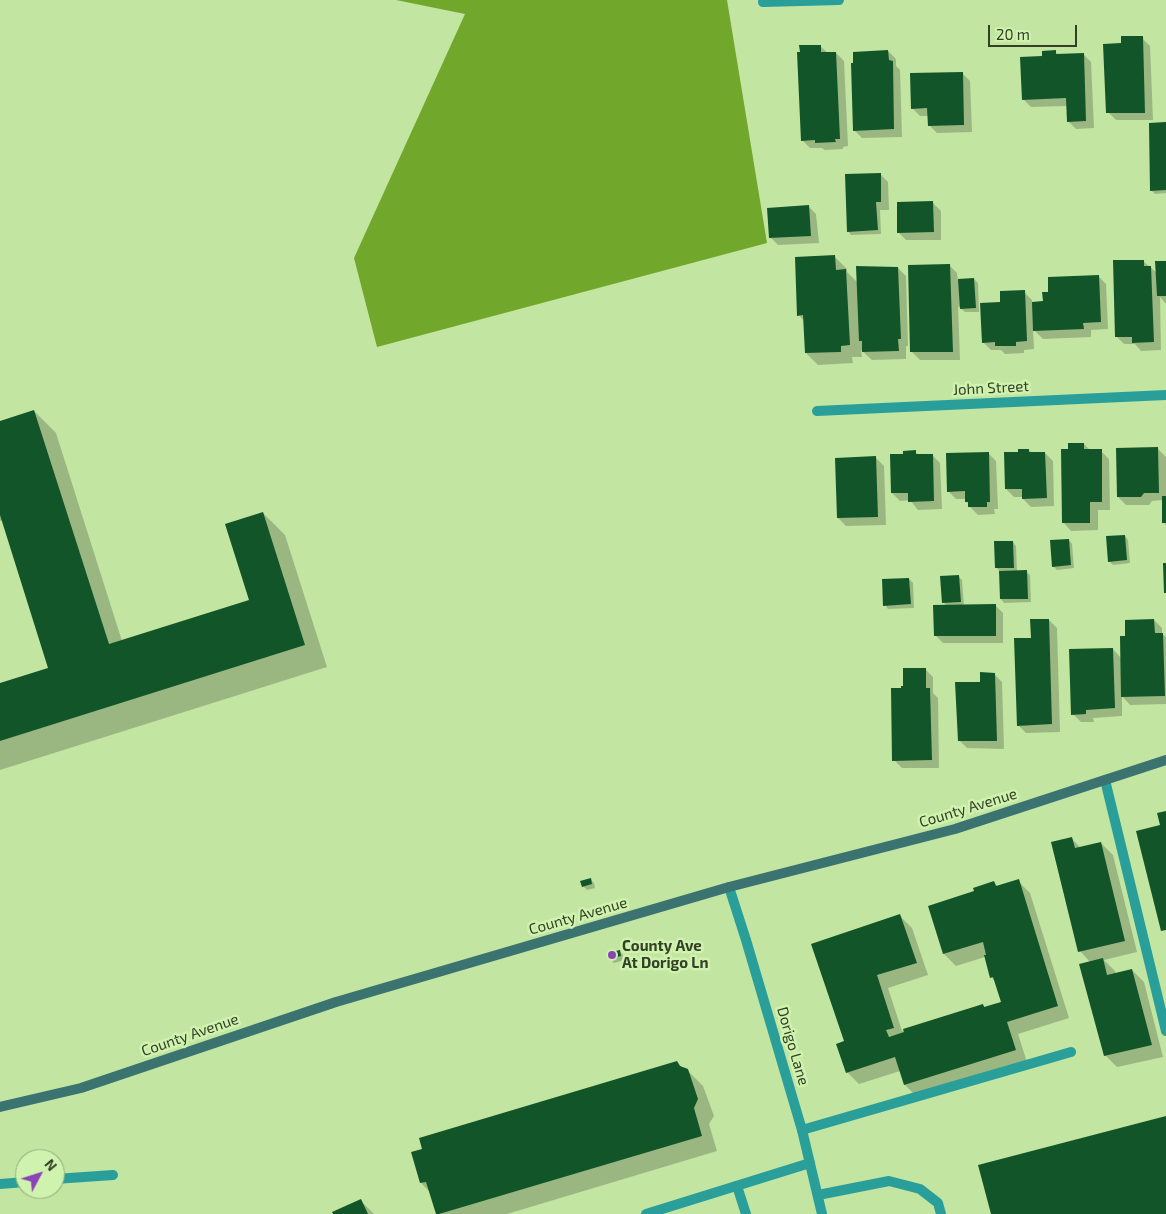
<!DOCTYPE html>
<html>
<head>
<meta charset="utf-8">
<style>
	body { margin:0 }
	#map { position:relative; width:1166px; height:1214px; overflow:hidden; background:#c2e5a2; font-family:"Exo 2",sans-serif }
	canvas { display:block }
	.north { position:absolute; left:15px; top:1149px; width:50px; height:50px; box-sizing:border-box; background:#cff2af; border:1px solid #91ab78; border-radius:50%; rotate:50deg; font-size:14px; font-weight:700; line-height:20px; text-align:center; color:#334026 }
	.north::after { content:''; display:block; margin:auto; width:18px; height:22px; background:#8b43b6; clip-path:polygon(50% 0,100% 100%,50% 72%,0 100%) }
	.scale { position:absolute; left:988px; top:25px; width:89px; height:22px; box-sizing:border-box; border:2px solid #334026; border-top:0; padding-left:6px; font-size:15px; line-height:18px; white-space:nowrap; color:#334026; -webkit-text-stroke:4px #cff2af; paint-order:stroke }
</style>
</head>
<body>
<div id="map">
<canvas width="1166" height="1214"></canvas>
<div class="north">N</div>
<div class="scale">20 m</div>
</div>
<script>
const c = document.querySelector('canvas').getContext('2d');
c.lineJoin = 'round';
function paint(path, color) {
  c.fillStyle = color;
  c.fill(path, 'evenodd');
}
function toPath(rows) {
  const path = new Path2D();
  for (const r of rows) {
    path.moveTo(r[0], r[1]);
    for (let i = 2; i < r.length; i += 2) path.lineTo(r[i], r[i + 1]);
  }
  return path;
}
function stroke(path, color, width, dash) {
  c.strokeStyle = color;
  c.lineWidth = width;
  c.lineCap = dash ? 'butt' : 'round';
  c.setLineDash(dash || []);
  c.stroke(path);
}
function label(font, color, halo, rows, align = 'center') {
  c.font = font + ' "Exo 2",sans-serif';
  c.lineWidth = 5;
  c.setLineDash([]);
  c.textBaseline = 'middle';
  c.strokeStyle = halo;
  c.fillStyle = color;
  for (const [text, x, y, turn = 0] of rows) {
    c.save();
    c.translate(x, y);
    c.rotate((+turn || 0) * Math.PI / 180);
    c.textAlign = isNaN(turn) ? turn : align;
    if (halo) c.strokeText(text, 0, 0);
    c.fillText(text, 0, 0);
    c.restore();
  }
}
paint(toPath([
	[396,0,727,0,767,243,377,347,354,258,465,14]
]), '#71a72a');
paint(toPath([
	[1142,38,1150,46,1153,120,1116,120,1108,112,1122,45],
	[820,46,828,53,836,53,844,61,848,146,843,147,843,149,825,150,822,148,810,148,802,140],
	[888,51,896,59,896,66,900,70,902,137,862,138,854,130],
	[1055,52,1059,55,1083,54,1091,62,1094,128,1076,129,1068,121,1067,106,1031,107,1023,99,1044,57],
	[962,73,970,81,972,132,937,133,929,125,929,116,920,116,912,108],
	[1166,124,1166,193,1155,194,1151,190],
	[880,174,888,182,889,210,880,210,881,234,851,235,848,231],
	[933,203,941,211,941,240,906,240,898,232],
	[808,206,816,214,819,243,778,245,770,237],
	[835,257,847,269,847,272,858,283,898,268,906,276,908,346,906,346,906,359,872,360,861,350,862,357,852,357,853,363,818,365,806,353,804,321,799,315],
	[1143,261,1157,273,1166,262,1166,304,1160,297,1161,350,1141,351,1135,344,1124,344,1116,336],
	[949,265,957,273,958,280,974,279,978,283,979,312,965,312,958,306,960,360,920,360,912,352],
	[1098,276,1106,284,1108,329,1091,330,1091,337,1043,339,1033,329,1034,349,1024,350,1024,353,1005,354,1001,350,991,350,983,342,1001,304,1024,292,1032,300,1032,303,1044,302,1050,293],
	[34,411,56,433,122,641,250,601,263,513,285,535,327,667,0,770,0,684,50,668,3,520,0,521,0,422],
	[1084,444,1090,450,1101,451,1109,459,1110,510,1098,510,1098,530,1071,531,1063,522,1070,451],
	[1158,449,1166,457,1166,525,1164,523,1163,500,1152,501,1149,505,1126,505,1118,497],
	[1029,450,1032,453,1045,453,1053,461,1054,506,1031,507,1023,499,1023,497,1014,497,1006,489,1019,453],
	[915,452,919,455,932,455,940,463,942,509,918,510,910,500,900,501,892,493],
	[988,453,996,461,998,509,994,509,995,514,978,515,970,507,970,505,966,501,966,499,956,499,948,491],
	[876,458,884,466,886,525,846,526,838,518],
	[1125,536,1128,540,1130,563,1113,565,1109,561],
	[1069,540,1072,544,1074,568,1057,570,1053,566],
	[1013,542,1016,546,1017,572,1026,572,1030,575,1031,602,1004,603,1001,599,1000,572,996,567],
	[958,576,962,580,964,606,995,605,1003,613,1003,643,943,643,935,635,947,606,943,602],
	[909,579,913,583,914,608,888,609,885,605],
	[1049,620,1057,628,1060,732,1026,733,1018,725,1032,639],
	[1154,620,1162,628,1162,634,1166,637,1166,704,1130,705,1122,696,1122,716,1093,718,1094,722,1081,722,1073,714,1113,649,1121,658,1126,638],
	[925,669,933,677,933,693,938,698,939,768,902,768,894,760,902,689],
	[994,674,1002,682,1004,749,967,748,959,740],
	[1072,839,1081,848,1101,843,1113,855,1137,952,1104,960,1115,971,1116,974,1132,970,1144,982,1163,1057,1117,1067,1105,1055,1090,962,1080,951],
	[590,879,594,883,595,888,587,890,583,886],
	[1018,881,1030,893,1069,1018,1018,1034,1027,1062,917,1097,905,1085,900,1071,859,1084,847,1072,845,1042,900,916,912,928,928,975,888,988,902,1031,983,1005,985,1008,1002,1002,996,982,991,977,985,957,956,966,944,954,930,907,976,892,994,882,998,887],
	[619,951,623,955,624,960,614,963,610,959,609,954],
	[676,1062,683,1068,687,1070,703,1086,714,1116,709,1124,717,1151,507,1214,437,1214,430,1192,421,1183],
	[361,1201,374,1214,334,1214]
]), '#0003');
paint(toPath([
	[1121,36,1143,36,1145,113,1106,113,1103,44,1121,43],
	[799,45,821,45,821,52,836,52,840,139,835,139,836,142,815,143,815,140,801,141,797,52,800,52],
	[888,50,889,60,893,61,894,129,853,131,851,63,853,63,853,52],
	[1056,50,1056,54,1084,53,1086,121,1067,122,1066,98,1022,100,1020,57,1042,56,1042,51],
	[963,72,964,125,928,126,927,108,911,109,910,73],
	[1166,122,1166,190,1150,191,1149,123],
	[881,173,881,202,876,202,878,230,847,232,845,174],
	[933,201,934,232,897,233,897,202],
	[809,205,811,236,769,238,767,208],
	[835,255,836,270,846,269,850,345,841,346,841,352,805,353,803,315,797,316,795,257],
	[1113,260,1144,260,1144,266,1151,266,1154,342,1132,343,1132,337,1115,337],
	[1155,261,1166,261,1166,296,1157,296],
	[950,264,953,352,910,352,908,265],
	[856,266,898,267,901,339,898,339,899,351,862,352,862,341,859,341],
	[1099,275,1101,322,1083,323,1084,329,1033,331,1032,302,1043,301,1042,292,1048,292,1048,277],
	[974,278,976,308,960,309,958,279],
	[1025,290,1027,341,1016,342,1016,346,995,346,995,342,982,343,980,303,1000,302,1000,291],
	[34,410,109,644,249,600,225,524,263,512,305,645,0,741,0,683,48,668,0,515,0,421],
	[1068,443,1084,443,1084,449,1102,449,1102,502,1090,502,1090,523,1062,523,1061,449,1068,449],
	[1158,447,1159,493,1144,493,1141,497,1117,497,1116,448],
	[1018,449,1029,449,1029,452,1045,452,1047,498,1022,499,1022,489,1005,489,1004,452,1018,452],
	[916,450,916,454,933,454,934,501,908,502,908,493,891,493,890,454,903,454,903,451],
	[989,452,990,502,987,502,987,507,968,507,968,502,965,502,965,491,947,492,946,453],
	[876,456,878,517,837,518,835,458],
	[1162,496,1166,496,1166,523,1162,523],
	[1125,535,1127,560,1108,562,1106,536],
	[1069,539,1071,565,1052,567,1050,540],
	[994,541,1013,541,1014,568,995,568],
	[1163,563,1166,563,1166,593,1164,593],
	[1027,570,1028,599,1000,599,999,571],
	[959,575,961,602,942,603,940,576],
	[909,578,911,604,883,606,882,579],
	[996,604,996,636,934,636,933,605],
	[1030,619,1049,619,1052,724,1017,726,1014,638,1031,638],
	[1154,619,1155,633,1163,633,1165,696,1121,697,1120,636,1125,636,1125,620],
	[1113,648,1115,708,1086,710,1086,714,1071,715,1069,649],
	[903,668,926,668,926,688,930,688,932,760,892,761,891,688,901,688,901,686,903,686],
	[980,672,995,673,997,741,958,741,955,682,980,682],
	[1166,811,1166,930,1161,931,1136,831,1160,825,1157,813],
	[1072,837,1075,848,1101,842,1125,941,1078,952,1051,842],
	[591,878,592,884,582,887,580,881],
	[1019,879,1058,1006,1007,1022,1016,1050,904,1085,895,1057,846,1073,836,1044,844,1041,811,944,900,914,917,963,877,975,894,1028,886,1030,889,1037,904,1032,903,1029,983,1004,984,1007,1001,1002,993,977,990,978,984,955,986,955,983,942,943,954,928,906,974,891,973,888,994,881,996,886],
	[620,950,621,956,609,959,607,953],
	[1103,958,1107,975,1132,969,1152,1045,1104,1056,1079,964],
	[677,1061,680,1066,688,1069,698,1099,694,1108,702,1136,439,1214,436,1214,426,1182,420,1183,411,1152,422,1149,419,1138],
	[1166,1116,1166,1214,991,1214,978,1165],
	[361,1199,368,1214,333,1214,332,1212]
]), '#125529');
stroke(toPath([
	[1105,780,1166,1031],
	[802,1130,1071,1052],
	[55,1179,113,1175],
	[0,1184,25,1182],
	[737,1186,746,1214],
	[818,1195,889,1181,920,1189,938,1203,941,1214],
	[646,1214,810,1163]
]), '#2a9f9a', 10);
stroke(toPath([
	[763,2,839,0],
	[817,411,1166,395],
	[729,887,746,940,802,1130,822,1214]
]), '#2a9f9a', 10);
stroke(toPath([
	[0,1107,81,1088,336,1002,729,887,955,829,1166,760]
]), '#3a7370', 10);
for (const [x, y, r, color] of [
	[612,955,5,"#8b43b6"]
]) {
  const dot = new Path2D();
  dot.arc(x, y, r, 0, 2 * Math.PI);
  c.fillStyle = color;
  c.fill(dot);
  stroke(dot, '#cff2af', 2);
}
label('15px', '#334026', '#cff2af', [
	["John Street",991,388,-3],
	["County Avenue",968,808,-17],
	["County Avenue",578,916,-16],
	["County Avenue",190,1035,-19],
	["Dorigo Lane",793,1046,74]
]);
label('bold 15px', '#334026', '#cff2af', [
	["County Ave",622,946],
	["At Dorigo Ln",622,963]
], 'left');
</script>
</body>
</html>
